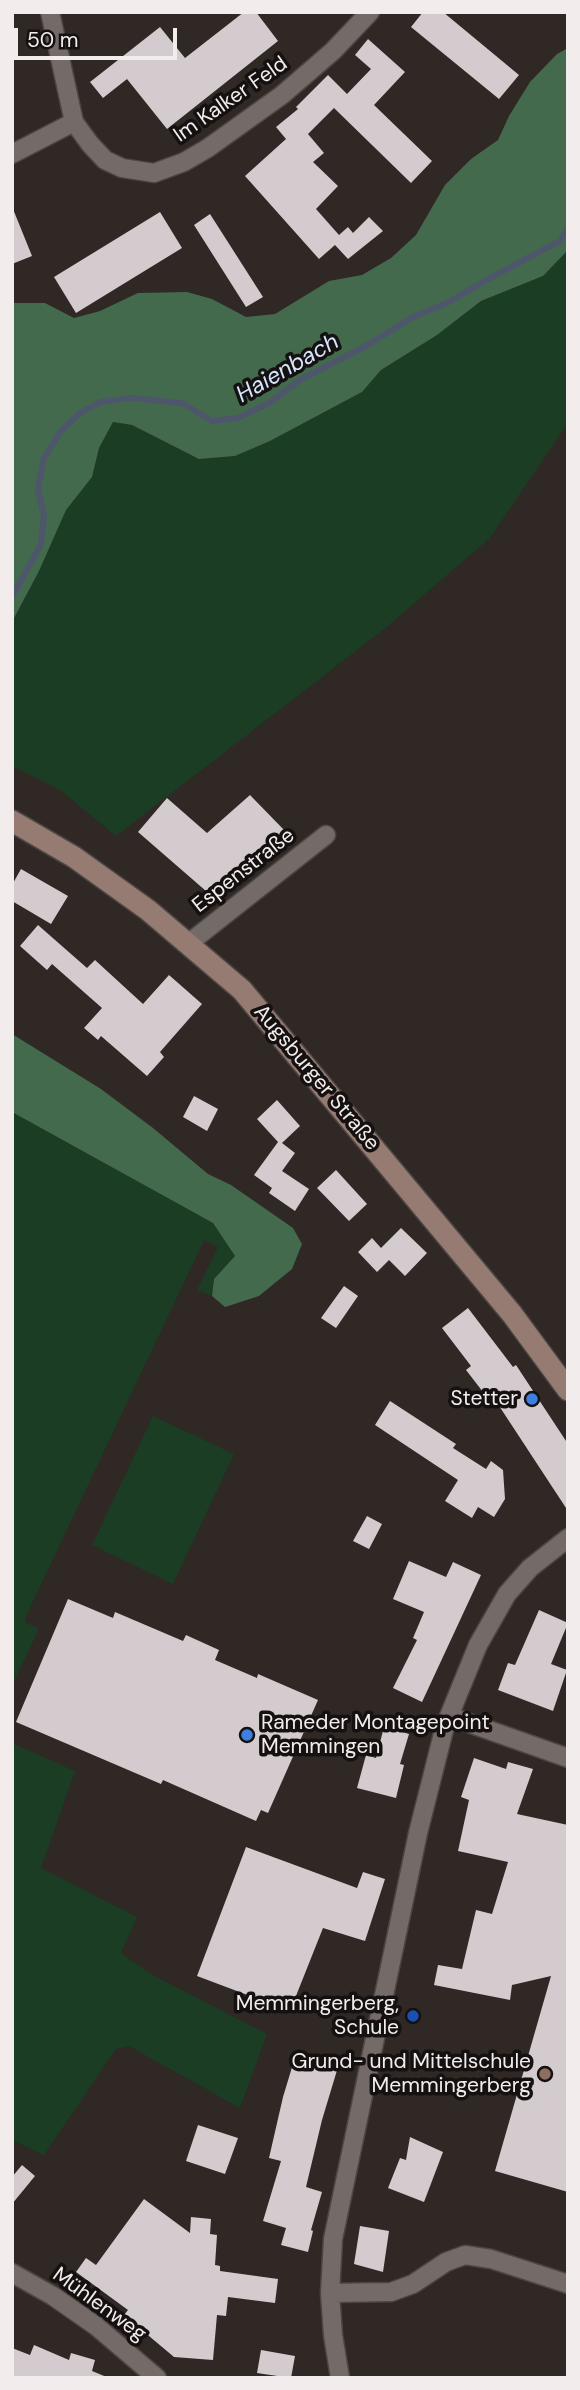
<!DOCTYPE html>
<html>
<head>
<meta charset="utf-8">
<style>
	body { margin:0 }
	#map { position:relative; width:580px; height:2390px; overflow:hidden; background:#2f2825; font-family:"DM Sans",sans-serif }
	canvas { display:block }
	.frame { position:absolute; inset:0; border:14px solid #f2edec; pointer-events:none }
	.scale { position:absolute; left:14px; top:28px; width:163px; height:32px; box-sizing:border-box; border:4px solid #f2edec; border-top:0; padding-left:9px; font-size:21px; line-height:24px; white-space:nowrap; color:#f2edec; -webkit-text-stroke:5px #151110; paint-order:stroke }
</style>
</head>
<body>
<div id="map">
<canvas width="580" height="2390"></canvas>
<div class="frame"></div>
<div class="scale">50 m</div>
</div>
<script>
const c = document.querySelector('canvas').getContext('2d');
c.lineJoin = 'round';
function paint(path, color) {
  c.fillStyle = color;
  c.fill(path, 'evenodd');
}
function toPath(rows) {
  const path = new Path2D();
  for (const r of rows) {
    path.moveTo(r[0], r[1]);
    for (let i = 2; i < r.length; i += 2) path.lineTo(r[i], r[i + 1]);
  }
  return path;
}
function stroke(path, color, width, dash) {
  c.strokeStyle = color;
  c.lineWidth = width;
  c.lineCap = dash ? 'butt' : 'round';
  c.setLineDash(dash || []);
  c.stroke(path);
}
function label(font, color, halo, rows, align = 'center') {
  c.font = font + ' "DM Sans",sans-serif';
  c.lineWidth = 7;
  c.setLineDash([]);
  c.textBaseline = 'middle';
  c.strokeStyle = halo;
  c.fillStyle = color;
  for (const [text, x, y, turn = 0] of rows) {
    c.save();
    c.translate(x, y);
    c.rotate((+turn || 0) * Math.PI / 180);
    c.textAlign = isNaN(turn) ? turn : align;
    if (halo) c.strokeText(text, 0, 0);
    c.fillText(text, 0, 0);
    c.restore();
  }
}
paint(toPath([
	[568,250,568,423,490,538,383,630,116,836,60,790,12,766,12,622,39,571,66,509,92,477,99,448,113,422,132,425,199,459,235,456,270,441,362,392,381,370,437,335,481,301,543,276],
	[12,1112,213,1223,235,1256,214,1279,212,1296,197,1290,218,1247,204,1240,28,1612,25,1622,39,1629,12,1686],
	[153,1416,234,1454,173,1584,92,1545],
	[12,1743,75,1771,41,1868,137,1917,121,1953,149,1973,267,2034,240,2108,129,2046,116,2049,44,2155,12,2140]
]), '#1a3d24');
paint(toPath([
	[568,48,568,250,543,276,481,301,437,335,381,370,362,392,270,441,235,456,199,459,132,425,113,422,99,448,92,477,66,510,39,571,12,622,12,303,45,303,74,318,100,311,138,293,187,292,212,299,246,317,275,314,329,281,362,275,391,258,416,235,445,185,471,159,498,140,509,116,530,82,557,54],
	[12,1034,101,1089,153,1128,208,1174,231,1185,293,1228,302,1244,292,1269,259,1296,225,1307,212,1296,214,1279,235,1256,213,1223,12,1112]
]), '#446a4d');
stroke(toPath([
	[12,597,41,544,44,516,38,489,44,458,61,431,79,414,100,402,131,398,182,403,212,421,238,418,269,403,300,380,366,346,413,317,447,303,488,279,560,241,568,228]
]), '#4d566a', 6);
paint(toPath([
	[244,12,256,12,278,41,167,129,127,79,103,98,90,82,160,27,185,58],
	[423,12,443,12,519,75,499,99,411,27],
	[368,39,405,72,374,105,432,161,411,183,334,108,308,134,324,153,313,162,338,186,316,209,339,235,348,227,353,233,369,217,383,231,348,259,335,245,319,259,245,176,286,139,276,127,298,109,296,107,328,75,347,94,371,69,355,55],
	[13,209,32,256,12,264,12,210],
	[160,212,182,248,76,313,54,277],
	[210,214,263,297,246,307,194,225],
	[250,795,285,831,214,898,138,832,167,798,207,833],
	[21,869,68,896,51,924,12,901,12,885],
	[38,925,87,968,95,960,143,1004,169,975,202,1004,160,1052,164,1057,147,1076,101,1036,98,1040,84,1028,102,1008,52,964,47,970,20,946],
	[194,1096,218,1109,207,1131,183,1117],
	[277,1100,300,1126,282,1143,295,1153,282,1171,309,1189,295,1211,269,1193,272,1188,254,1175,278,1142,257,1119],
	[336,1170,367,1204,349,1221,317,1188],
	[401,1228,427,1253,405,1276,389,1260,377,1272,358,1252,372,1238,381,1248],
	[344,1286,358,1296,336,1328,321,1318],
	[468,1308,513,1367,516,1365,568,1444,568,1511,488,1389,483,1392,466,1370,471,1366,442,1328],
	[390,1401,456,1444,453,1448,486,1469,491,1461,503,1470,505,1499,494,1517,478,1507,472,1518,445,1501,458,1480,375,1425],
	[367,1516,382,1524,369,1549,353,1541],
	[409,1561,446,1577,453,1562,481,1575,422,1702,393,1688,417,1640,413,1638,424,1612,393,1599],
	[68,1599,113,1618,115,1612,183,1641,186,1635,219,1650,215,1660,257,1678,258,1674,318,1700,268,1813,261,1810,256,1821,163,1780,161,1784,16,1722],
	[539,1610,568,1623,551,1664,567,1670,553,1711,498,1690,508,1663,515,1665],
	[384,1727,409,1734,400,1764,404,1765,396,1798,357,1788,366,1755,376,1758],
	[474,1758,506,1769,508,1762,533,1769,517,1814,568,1825,568,2192,495,2171,551,1976,512,1985,510,2000,434,1985,438,1965,462,1969,476,1910,492,1914,508,1862,458,1851,469,1800,461,1797],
	[246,1847,357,1888,363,1872,385,1879,365,1941,323,1928,290,2011,197,1976],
	[296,2054,338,2067,322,2120,306,2187,322,2192,311,2230,313,2231,308,2252,281,2245,286,2228,263,2221,281,2161,269,2158,283,2097],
	[198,2125,238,2138,225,2174,186,2161],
	[410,2137,443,2152,424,2202,388,2188,400,2158,406,2160],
	[22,2165,35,2176,12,2204,12,2177],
	[144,2199,190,2233,191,2217,211,2219,210,2234,217,2235,215,2265,220,2266,220,2271,278,2279,275,2303,228,2297,226,2316,217,2315,213,2360,174,2357,124,2315,128,2310,76,2272,86,2258,96,2265],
	[360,2226,389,2231,383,2272,354,2264],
	[34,2345,69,2360,71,2353,95,2360,92,2371,109,2378,12,2378,12,2348,30,2355],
	[261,2350,295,2356,291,2378,257,2373]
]), '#d4cbcf');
const street = toPath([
	[50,12,74,122,90,144,105,160,122,168,154,173,184,162,208,148,282,95,333,51,370,12],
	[12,154,74,122],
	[189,943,326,835],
	[449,1716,568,1758],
	[12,2273,53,2296,96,2326,157,2378],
	[330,2293,391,2292,413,2284,446,2262,465,2255,491,2259,568,2284],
	[340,2378,333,2335,330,2293,333,2239,418,1833,445,1726,478,1645,507,1594,530,1568,568,1538]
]);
const secondary = toPath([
	[12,821,74,857,148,910,242,990,512,1314,568,1390]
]);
stroke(street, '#4c4643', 21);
stroke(secondary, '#4c4643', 24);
stroke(street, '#746b68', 18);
stroke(secondary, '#967b72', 21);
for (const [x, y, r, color] of [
	[532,1399,7,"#3f7fe0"],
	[247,1735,7,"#3f7fe0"],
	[413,2016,7,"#1a4fb4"],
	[545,2074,7,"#8d6e63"]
]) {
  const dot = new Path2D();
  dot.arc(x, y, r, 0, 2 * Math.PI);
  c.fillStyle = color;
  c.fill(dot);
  stroke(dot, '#151110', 2.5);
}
label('21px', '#f2edec', '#151110', [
	["Im Kalker Feld",231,100,-35],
	["Espenstraße",244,871,-38],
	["Augsburger Straße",316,1078,50],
	["Mühlenweg",99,2305,36]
]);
label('21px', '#f2edec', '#151110', [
	["Stetter",518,1399],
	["Rameder Montagepoint",261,1723,"left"],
	["Memmingen",261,1747,"left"],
	["Memmingerberg,",399,2004],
	["Schule",399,2028],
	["Grund- und Mittelschule",531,2062],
	["Memmingerberg",531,2086]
], 'right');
label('italic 23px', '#d6e5fe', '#151110', [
	["Haienbach",288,369,-30]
]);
</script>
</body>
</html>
